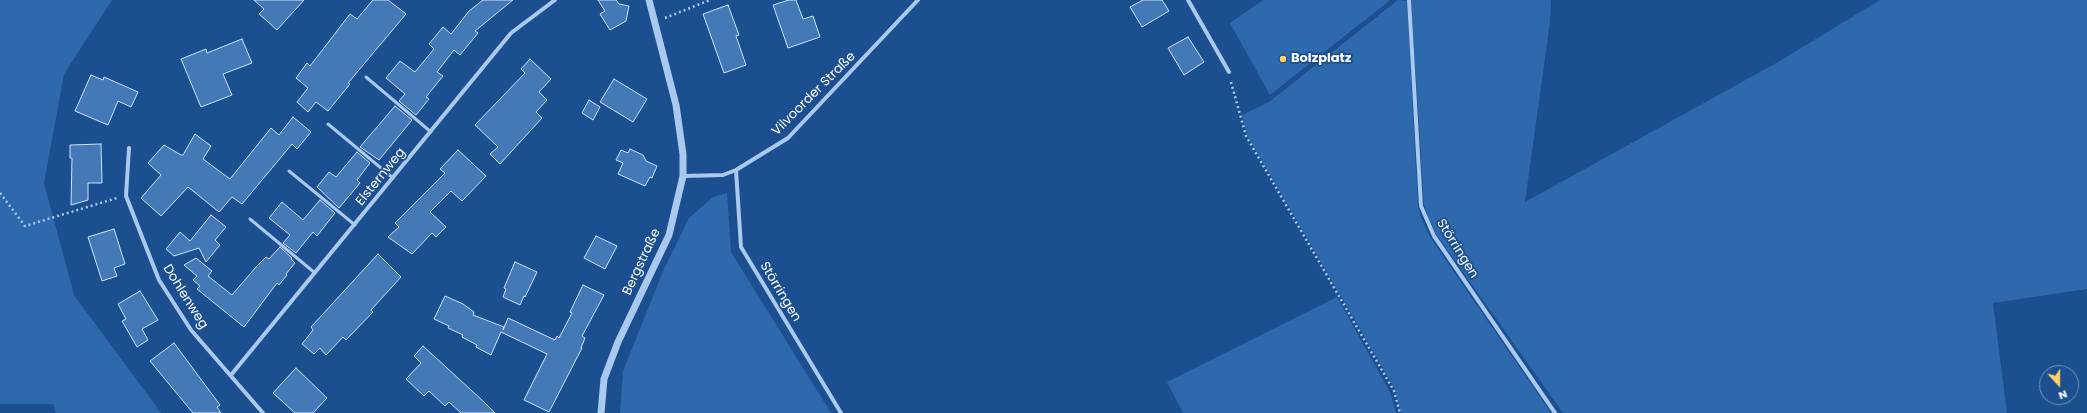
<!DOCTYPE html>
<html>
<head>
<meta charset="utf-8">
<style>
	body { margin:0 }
	#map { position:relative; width:2087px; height:413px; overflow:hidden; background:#1b4f8f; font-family:Poppins,sans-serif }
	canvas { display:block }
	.north { position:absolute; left:2039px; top:365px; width:40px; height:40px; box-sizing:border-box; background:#1b4f8f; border:1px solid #7695bc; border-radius:50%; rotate:159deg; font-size:11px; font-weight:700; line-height:16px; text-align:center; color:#fff }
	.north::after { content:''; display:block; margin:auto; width:14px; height:18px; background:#ffd166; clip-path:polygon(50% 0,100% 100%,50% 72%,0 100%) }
</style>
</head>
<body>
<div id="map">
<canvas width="2087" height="413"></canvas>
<div class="north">N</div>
</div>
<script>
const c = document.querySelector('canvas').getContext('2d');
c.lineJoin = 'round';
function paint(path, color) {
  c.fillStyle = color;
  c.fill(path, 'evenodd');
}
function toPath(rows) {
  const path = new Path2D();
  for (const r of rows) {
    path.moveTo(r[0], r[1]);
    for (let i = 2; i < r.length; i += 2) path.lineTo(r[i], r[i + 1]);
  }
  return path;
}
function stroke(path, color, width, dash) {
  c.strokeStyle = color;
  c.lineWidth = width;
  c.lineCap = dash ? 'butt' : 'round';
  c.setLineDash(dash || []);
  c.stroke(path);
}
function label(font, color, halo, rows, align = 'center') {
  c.font = font + ' Poppins,sans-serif';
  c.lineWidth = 3.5;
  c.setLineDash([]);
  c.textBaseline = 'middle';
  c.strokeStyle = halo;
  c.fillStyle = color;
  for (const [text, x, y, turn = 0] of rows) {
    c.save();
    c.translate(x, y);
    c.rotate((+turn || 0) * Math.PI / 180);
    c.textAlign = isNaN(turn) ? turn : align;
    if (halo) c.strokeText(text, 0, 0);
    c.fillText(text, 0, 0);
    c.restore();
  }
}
paint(toPath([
	[0,0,112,0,64,74,44,183,74,295,161,413,56,413,53,404,0,404],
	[1263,0,1389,0,1389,1,1270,95,1230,23],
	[1398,0,1407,1,1418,207,1422,220,1430,237,1551,413,1401,413,1395,389,1247,135,1242,115,1269,102],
	[1411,0,1551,0,1550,22,1525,202,1778,62,1880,0,2087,0,2087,289,1993,303,2007,413,1563,413,1436,234,1428,216,1424,205],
	[727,193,731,252,831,413,620,413,623,371,664,269,689,218,713,197],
	[1337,297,1390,392,1396,413,1183,413,1167,382]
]), '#2e69ad');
const building = toPath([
	[254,0,304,0,277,30,259,14,264,9,254,0],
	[373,0,388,0,406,14,348,83,350,84,328,111,316,102,308,112,297,102,308,88,296,78,307,63,310,66,350,14,357,19,373,0],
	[483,0,513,0,475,31,478,33,460,55,454,50,437,72,443,76,426,97,429,99,416,115,399,101,405,94,386,78,400,61,415,72,434,49,429,44,443,27,451,34,469,11,483,0],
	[598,0,616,0,619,4,629,6,626,21,610,30,600,14,605,11,598,0],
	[789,0,796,0,803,19,813,16,820,37,788,48,773,5,789,0],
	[1143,0,1162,0,1169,11,1142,27,1130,7,1143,0],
	[728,5,739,35,736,36,746,65,724,73,703,14,728,5],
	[1188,37,1204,62,1184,75,1168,48,1188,37],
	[242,39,252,63,223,74,232,95,201,107,181,59,206,49,207,53,242,39],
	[530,59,551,79,539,92,547,100,536,112,542,118,500,164,490,154,498,147,475,125,525,73,521,69,530,59],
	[91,75,103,80,104,77,138,92,131,107,118,101,108,125,75,111,91,75],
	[614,79,647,99,633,122,600,102,614,79],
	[589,100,600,107,593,120,582,113,589,100],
	[395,106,412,120,379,160,360,147,395,106],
	[293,117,311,132,297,149,292,144,242,204,232,197,219,212,188,187,161,216,141,198,161,175,148,163,164,145,181,155,183,155,195,134,211,146,203,159,230,179,271,128,279,135,293,117],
	[101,144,102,183,88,183,88,200,71,205,72,158,70,158,70,145,101,144],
	[630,149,643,155,646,161,657,166,652,178,650,177,645,186,618,174,623,163,616,160,621,150,628,153,630,149],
	[458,150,486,176,462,201,451,191,430,212,446,227,436,237,432,233,412,254,388,237,399,227,395,223,445,173,440,169,458,150],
	[357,152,370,163,357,180,360,183,339,208,317,187,329,172,336,177,357,152],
	[320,200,335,213,317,236,313,232,296,253,283,243,290,235,269,218,282,202,303,220,320,200],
	[211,215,226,227,215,240,220,245,206,262,199,248,174,256,166,249,180,232,190,241,211,215],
	[114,229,125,264,114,268,117,276,102,281,88,237,114,229],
	[596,236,617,246,605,269,584,258,596,236],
	[280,247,292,258,291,259,295,263,286,274,287,275,279,285,277,283,244,327,197,289,200,286,193,280,197,276,184,265,196,258,212,271,208,276,232,295,256,267,266,257,269,259,280,247],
	[378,254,401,277,371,310,373,312,346,340,343,337,326,355,320,348,314,354,302,344,313,330,311,327,378,254],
	[515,262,537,272,525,297,524,296,520,305,503,297,506,289,504,288,515,262],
	[583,285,604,295,582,336,585,338,581,348,582,348,549,412,524,400,547,354,501,332,491,355,476,347,477,345,462,337,463,335,448,328,449,326,434,319,445,296,463,304,474,312,473,315,504,327,503,330,508,318,555,340,557,336,559,338,572,313,570,312,583,285],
	[140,291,158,320,142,329,148,340,137,347,122,321,126,319,118,304,140,291],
	[174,343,220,405,217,407,221,413,193,413,150,361,174,343],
	[423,346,483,401,495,413,461,413,449,402,445,406,429,391,424,396,406,379,421,363,414,356,423,346],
	[296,368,327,398,313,413,295,413,273,393,296,368]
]);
paint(building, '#4478b7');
stroke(building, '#cfe3fa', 1);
stroke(toPath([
	[665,18,710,0],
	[1231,82,1246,136,1394,391,1400,413],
	[0,193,25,226,117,198]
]), '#a9c9ee', 2.5, [2, 3]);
stroke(toPath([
	[366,77,431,132],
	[328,124,393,178],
	[289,171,355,225],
	[250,219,315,273]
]), '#a9c9ee', 3);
stroke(toPath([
	[1188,0,1229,72],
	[1409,0,1421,206,1434,236,1555,413],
	[129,148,126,196,159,280,191,330,263,413],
	[736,170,741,247,841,413],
	[683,176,723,175,736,170,788,138,918,0],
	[231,375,511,33,555,0]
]), '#a9c9ee', 4);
stroke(toPath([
	[601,413,604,379,618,342,669,235,683,176,683,154,676,105,649,0]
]), '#a9c9ee', 7);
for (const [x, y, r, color] of [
	[1283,59,4,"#ffd166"]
]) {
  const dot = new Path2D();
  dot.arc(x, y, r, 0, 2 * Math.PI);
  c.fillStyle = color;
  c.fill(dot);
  stroke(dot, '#1b4f8f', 1.5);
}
label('bold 13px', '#fff', '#1b4f8f', [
	["Bolzplatz",1291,59]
], 'left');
label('13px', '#fff', '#1b4f8f', [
	["Vilvoorder Straße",814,94,-45],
	["Elsternweg",381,177,-51],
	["Störringen",1457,249,58],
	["Bergstraße",642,262,-65],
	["Störringen",780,292,59],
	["Dohlenweg",185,297,58]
]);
</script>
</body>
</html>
